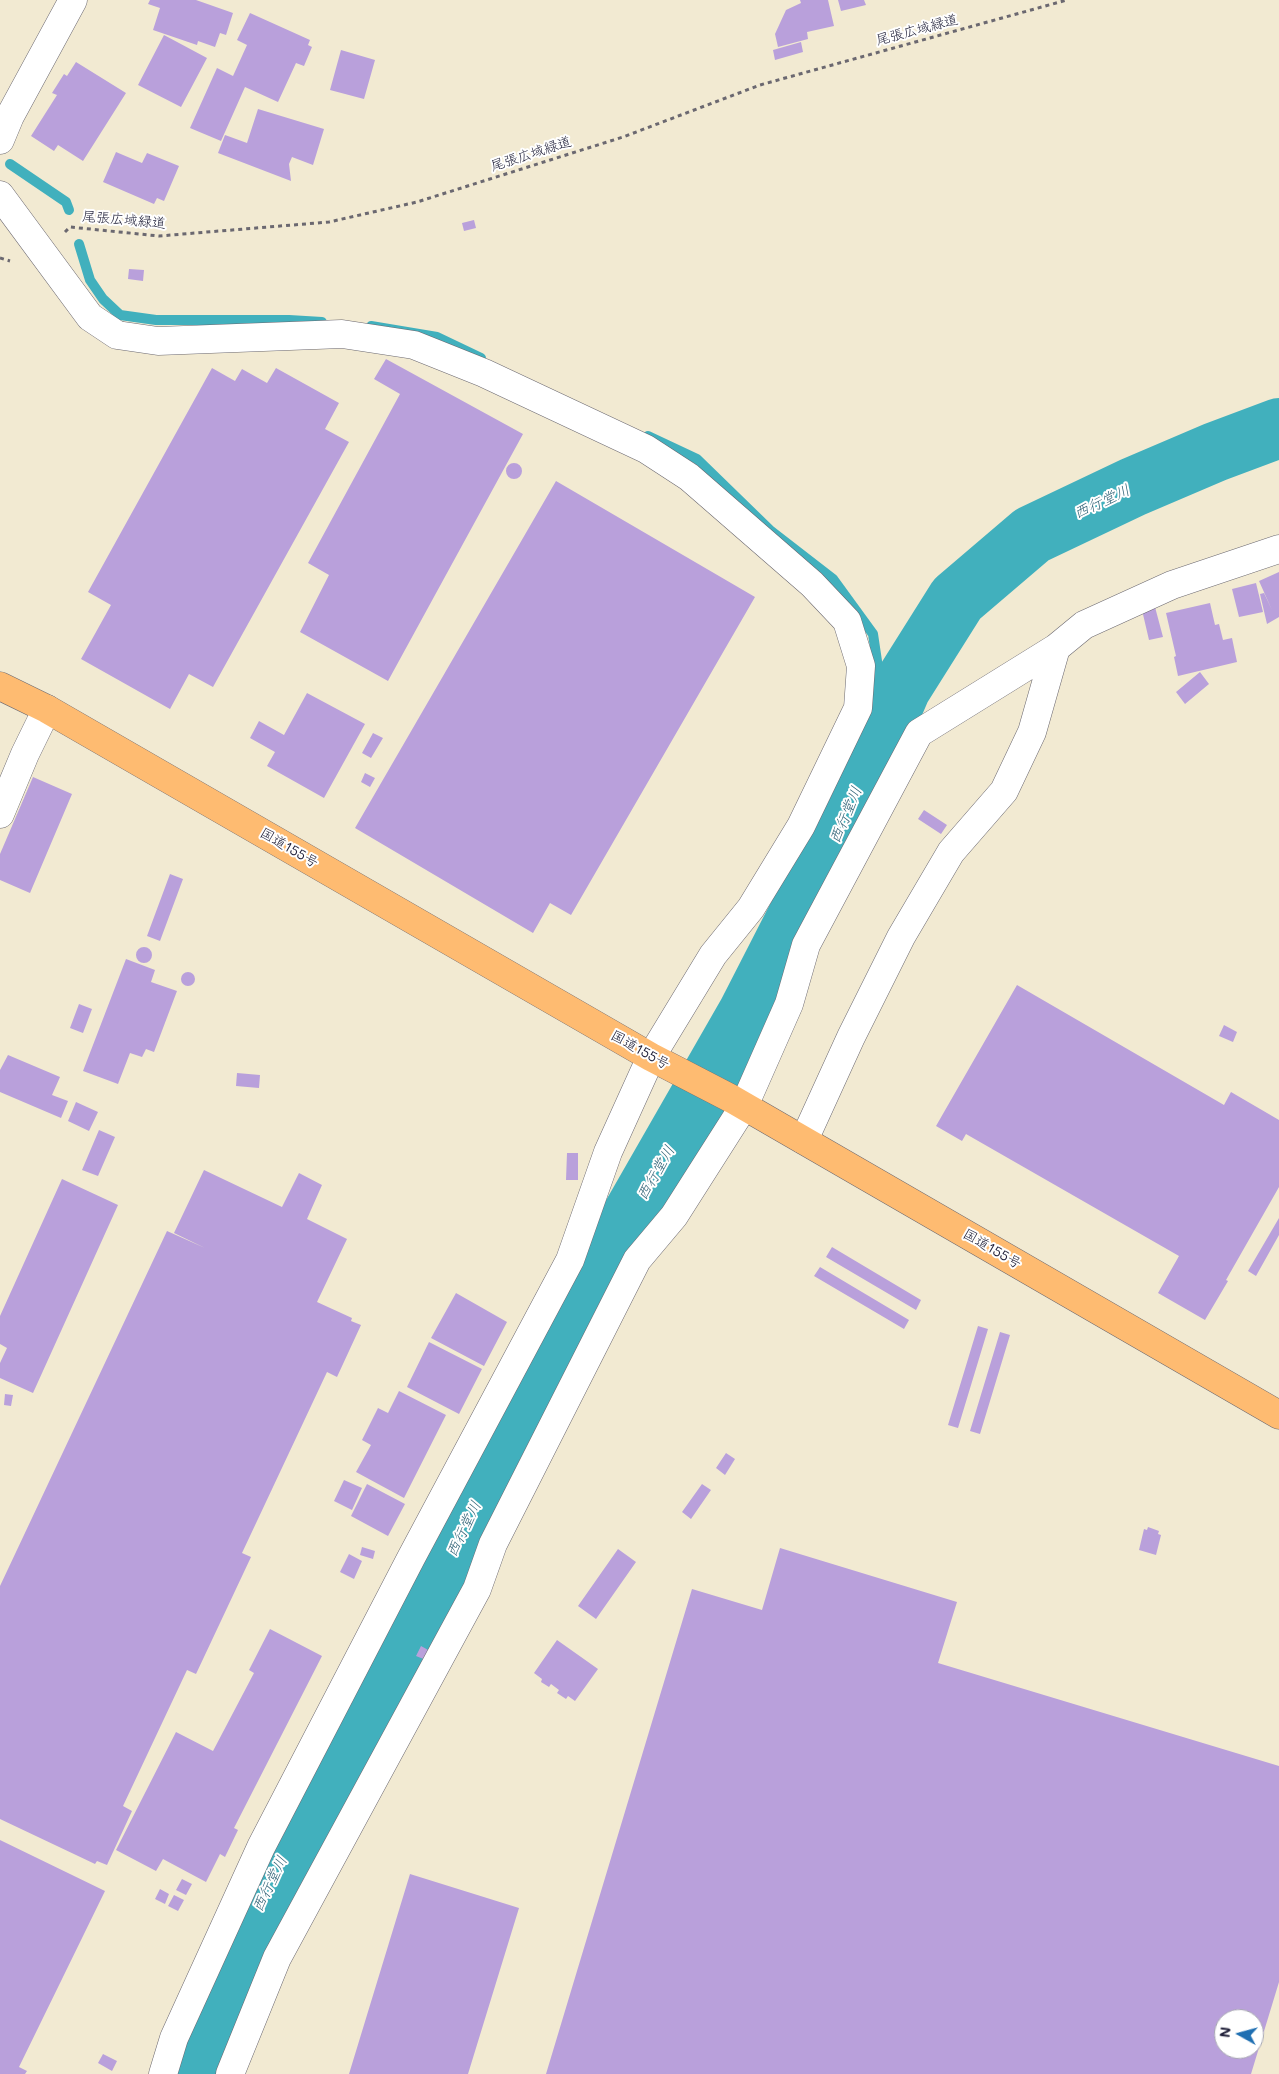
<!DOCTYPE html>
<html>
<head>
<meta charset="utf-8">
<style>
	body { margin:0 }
	#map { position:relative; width:1279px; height:2074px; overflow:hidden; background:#f2ead2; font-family:Mali,sans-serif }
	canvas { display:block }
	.north { position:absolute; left:1214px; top:2009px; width:50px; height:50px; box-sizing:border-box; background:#fff; border:1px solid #a7a7b1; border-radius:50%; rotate:277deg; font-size:14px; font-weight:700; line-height:20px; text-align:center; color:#22223b }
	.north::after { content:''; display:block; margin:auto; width:18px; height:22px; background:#1f6fb2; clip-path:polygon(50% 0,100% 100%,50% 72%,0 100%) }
</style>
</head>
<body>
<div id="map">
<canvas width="1279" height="2074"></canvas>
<div class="north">N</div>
</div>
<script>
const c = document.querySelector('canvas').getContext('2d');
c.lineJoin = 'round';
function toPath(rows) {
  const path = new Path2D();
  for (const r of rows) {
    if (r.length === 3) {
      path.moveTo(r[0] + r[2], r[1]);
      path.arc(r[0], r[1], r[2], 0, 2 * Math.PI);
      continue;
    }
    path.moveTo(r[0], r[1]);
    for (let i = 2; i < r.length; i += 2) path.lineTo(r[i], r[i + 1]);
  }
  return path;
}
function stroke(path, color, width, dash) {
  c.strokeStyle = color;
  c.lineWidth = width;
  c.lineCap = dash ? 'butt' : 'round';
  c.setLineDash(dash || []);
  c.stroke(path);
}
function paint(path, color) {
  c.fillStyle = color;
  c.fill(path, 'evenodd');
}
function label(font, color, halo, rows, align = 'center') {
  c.font = font + ' Mali,"Klee One",sans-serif';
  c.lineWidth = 4;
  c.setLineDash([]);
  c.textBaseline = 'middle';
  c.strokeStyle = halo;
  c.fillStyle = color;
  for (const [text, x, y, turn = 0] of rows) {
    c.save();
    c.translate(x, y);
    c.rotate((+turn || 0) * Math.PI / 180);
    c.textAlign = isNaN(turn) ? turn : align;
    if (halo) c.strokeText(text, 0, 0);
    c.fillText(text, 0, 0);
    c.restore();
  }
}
stroke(toPath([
	[10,164,66,202,69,210],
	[79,244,90,280,103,299,120,315,156,320,289,320,322,322],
	[371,326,437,337,481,358],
	[648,436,697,459,771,531,833,579,873,634,886,722]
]), '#41b0bd', 10);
stroke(toPath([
	[188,2074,246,1933,297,1829,416,1624,480,1497,556,1358,615,1245,748,1013,832,849,901,688,957,599,1032,535,1133,487,1215,452,1279,428]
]), '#41b0bd', 60);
paint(toPath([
	[150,0,196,0,233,13,226,35,220,33,215,47,198,41,197,45,153,30,160,8,148,4],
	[800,0,828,0,834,26,807,32,808,39,778,47,775,34,786,10,801,3],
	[838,0,864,0,866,5,841,11],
	[250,13,310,40,308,45,312,47,304,66,296,63,278,102,245,87,221,141,190,128,217,68,233,76,247,45,237,40],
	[164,35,207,58,181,107,138,85],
	[801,42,803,52,775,60,773,50],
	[341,50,375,60,364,99,330,90],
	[76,62,126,93,83,161,58,145,54,151,31,136,57,95,52,93,64,74,67,76],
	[258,109,324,129,313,165,292,157,289,164,291,181,218,153,225,135,247,143],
	[116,152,142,163,147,153,179,166,164,201,157,198,154,204,103,182],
	[474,220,476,228,464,231,462,223],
	[129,269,144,270,143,281,128,279],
	[386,359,523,434,388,681,300,632,329,575,308,563,400,394,374,379],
	[212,368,235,381,242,369,267,383,276,368,339,403,325,429,349,442,213,687,189,674,170,709,81,659,111,605,88,592],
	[514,471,8],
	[556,481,755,597,571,915,550,903,533,933,355,828],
	[1279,572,1279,617,1267,624,1260,594,1264,593,1272,610,1259,581],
	[1256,583,1263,612,1239,617,1232,589],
	[1210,603,1215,625,1219,624,1223,640,1232,638,1237,662,1178,676,1174,657,1176,656,1166,613],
	[1155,607,1163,637,1149,640,1142,610],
	[1200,672,1209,684,1185,704,1176,692],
	[307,693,365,724,324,798,267,766,275,752,250,738,259,721,284,735],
	[373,733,383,738,371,758,362,753],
	[365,773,375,778,370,787,361,782],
	[33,777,72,794,30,893,0,880,0,854],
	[924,810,947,825,941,834,918,819],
	[170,874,183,879,160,941,147,936],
	[144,955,8],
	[126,959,155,970,151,982,177,991,154,1052,146,1049,142,1057,130,1053,118,1084,83,1071],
	[188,979,7],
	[1017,985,1224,1105,1231,1092,1279,1120,1279,1187,1226,1280,1228,1281,1205,1320,1158,1293,1179,1256,966,1134,962,1141,936,1126],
	[79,1004,92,1009,83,1033,70,1028],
	[1224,1025,1237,1032,1233,1042,1219,1036],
	[8,1055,60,1077,52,1095,68,1101,61,1118,0,1092,0,1070],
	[237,1073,260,1075,259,1088,236,1086],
	[76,1102,98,1112,89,1131,68,1121],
	[99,1130,115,1137,98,1176,82,1170],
	[567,1153,578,1153,578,1180,566,1180],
	[204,1170,282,1207,299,1173,322,1185,307,1219,347,1239,317,1302,352,1318,351,1321,361,1325,337,1377,327,1372,242,1553,251,1557,196,1674,187,1670,123,1806,132,1811,107,1865,97,1861,95,1864,0,1819,0,1586,167,1231,205,1248,174,1233],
	[62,1179,118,1205,33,1393,0,1378,0,1363,7,1348,0,1344,0,1316],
	[1279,1218,1279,1235,1256,1276,1248,1271],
	[832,1247,921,1300,916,1310,826,1257],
	[820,1267,909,1320,904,1329,814,1276],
	[456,1293,507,1322,484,1366,431,1338],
	[978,1326,988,1329,958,1428,948,1425],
	[1000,1332,1010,1335,980,1434,970,1431],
	[429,1342,482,1369,459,1414,407,1387],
	[399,1391,446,1415,404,1498,356,1472,371,1445,362,1440,378,1408,388,1413],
	[5,1394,13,1395,11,1406,4,1405],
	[726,1453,735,1459,725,1475,716,1468],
	[344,1480,362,1488,352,1510,334,1501],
	[367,1484,405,1504,388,1536,351,1516],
	[702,1484,711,1490,691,1519,682,1512],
	[1148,1527,1159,1531,1158,1534,1161,1535,1156,1555,1139,1550,1144,1529,1147,1530],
	[362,1547,375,1551,373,1559,360,1555],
	[780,1548,957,1602,938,1663,1279,1766,1279,1982,1251,2074,546,2074,692,1589,762,1610],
	[1224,2019,1254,2019,1254,2049,1224,2049],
	[618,1549,636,1562,596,1619,578,1606],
	[349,1554,362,1561,354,1579,340,1572],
	[270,1629,322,1656,234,1828,238,1830,225,1857,220,1854,206,1882,163,1859,156,1871,116,1850,176,1732,213,1751,254,1673,249,1670],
	[557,1640,598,1669,575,1701,568,1696,566,1699,557,1693,559,1690,551,1684,549,1687,541,1682,542,1679,534,1673],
	[421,1646,430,1651,426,1660,416,1656],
	[0,1840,105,1891,19,2067,27,2071,25,2074,0,2074],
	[410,1874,519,1908,468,2074,349,2074],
	[182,1879,192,1884,186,1895,176,1890],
	[160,1889,169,1894,165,1904,155,1899],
	[174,1895,184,1900,178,1911,168,1906],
	[103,2054,117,2061,112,2071,98,2063]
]), '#b9a0db');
const minor = toPath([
	[0,140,10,116,73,0],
	[0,195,90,317,117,335,158,341,342,334,414,345,484,373,646,449,689,477,812,584,847,621,861,666,858,708,801,826,751,908,713,955,651,1057,608,1152,570,1260,411,1558,261,1847,174,2038,163,2074],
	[0,814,25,754,47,709],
	[804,1140,851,1037,901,937,951,852,1004,791,1032,732,1056,648,1084,625,1172,585,1279,549],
	[230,2074,277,1958,477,1589,493,1544,637,1260,674,1216,744,1106,789,1004,806,945,919,733,1056,648]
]);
const highway = toPath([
	[0,686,47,709,651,1057,732,1099,1279,1415]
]);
stroke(minor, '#6b6870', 29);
stroke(highway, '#6b6870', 29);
stroke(toPath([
	[65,232,70,227,159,236,329,222,417,202,623,137,760,85,1067,0],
	[0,258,10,261]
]), '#6b6870', 3, [4, 4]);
stroke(minor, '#fff', 28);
stroke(highway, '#febb71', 28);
label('14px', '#22223b', '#fff', [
	["尾張広域緑道",917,30,-15],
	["尾張広域緑道",531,154,-18],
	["尾張広域緑道",124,220,5],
	["国道155号",289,848,30],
	["国道155号",640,1050,29],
	["国道155号",992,1249,30]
]);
label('italic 15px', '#306276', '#fff', [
	["西行堂川",1102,502,-25],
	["西行堂川",846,815,-67],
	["西行堂川",656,1173,-60],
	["西行堂川",464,1529,-64],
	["西行堂川",270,1884,-64]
]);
</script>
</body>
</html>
